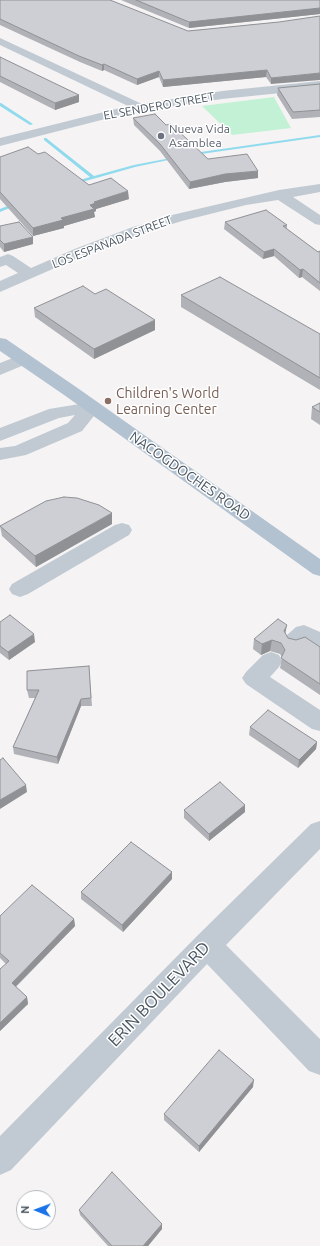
<!DOCTYPE html>
<html>
<head>
<meta charset="utf-8">
<style>
	body { margin:0 }
	#map { position:relative; width:320px; height:1246px; overflow:hidden; background:#f5f3f3; font-family:Ubuntu,sans-serif }
	canvas { display:block }
	.north { position:absolute; left:16px; top:1190px; width:40px; height:40px; box-sizing:border-box; background:#fff; border:1px solid #b7bbc0; border-radius:50%; rotate:271deg; font-size:11px; font-weight:700; line-height:16px; text-align:center; color:#4a5661 }
	.north::after { content:''; display:block; margin:auto; width:14px; height:18px; background:#1a73e8; clip-path:polygon(50% 0,100% 100%,50% 72%,0 100%) }
</style>
</head>
<body>
<div id="map">
<canvas width="320" height="1246"></canvas>
<div class="north">N</div>
</div>
<script>
const c = document.querySelector('canvas').getContext('2d');
c.lineJoin = 'round';
function paint(path, color) {
  c.fillStyle = color;
  c.fill(path, 'evenodd');
}
function toPath(rows) {
  const path = new Path2D();
  for (const r of rows) {
    path.moveTo(r[0], r[1]);
    for (let i = 2; i < r.length; i += 2) path.lineTo(r[i], r[i + 1]);
  }
  return path;
}
function stroke(path, color, width, dash) {
  c.strokeStyle = color;
  c.lineWidth = width;
  c.lineCap = dash ? 'butt' : 'round';
  c.setLineDash(dash || []);
  c.stroke(path);
}
function label(font, color, halo, rows, align = 'center') {
  c.font = font + ' Ubuntu,sans-serif';
  c.lineWidth = 3;
  c.setLineDash([]);
  c.textBaseline = 'middle';
  c.strokeStyle = halo;
  c.fillStyle = color;
  for (const [text, x, y, turn = 0] of rows) {
    c.save();
    c.translate(x, y);
    c.rotate((+turn || 0) * Math.PI / 180);
    c.textAlign = isNaN(turn) ? turn : align;
    if (halo) c.strokeText(text, 0, 0);
    c.fillText(text, 0, 0);
    c.restore();
  }
}
paint(toPath([
	[274,97,291,128,232,135,202,106]
]), '#c3f1d5');
paint(toPath([
	[0,103,1,103,33,124,30,125,0,106,0,103],
	[320,135,320,137,194,155,192,154,194,153,320,135],
	[44,138,46,138,94,176,134,165,176,157,178,158,135,167,75,184,73,184,73,182,90,177,44,140,44,138],
	[15,203,19,204,0,212,0,209,15,203]
]), '#90daee');
paint(toPath([
	[0,38,142,104,222,91,320,81,320,89,222,99,167,107,113,117,0,146,0,138,128,106,0,45,0,38],
	[320,184,320,192,293,197,320,215,320,225,315,224,278,200,246,205,182,221,143,233,87,254,0,292,0,281,18,273,6,265,0,267,0,257,3,256,8,254,13,256,31,268,77,248,133,227,172,215,279,190,320,184],
	[23,354,29,355,32,359,29,363,0,375,0,363,23,354],
	[92,402,98,403,101,407,82,431,26,455,0,460,0,448,15,446,68,423,75,415,59,418,0,441,0,428,49,409,92,402],
	[122,523,129,525,132,530,129,535,28,594,20,597,12,594,9,589,12,584,115,525,122,523],
	[304,625,320,632,320,651,305,645,295,649,287,647,284,641,287,635,296,627,304,625],
	[271,652,279,655,282,661,279,667,270,677,320,710,320,731,312,729,246,684,242,678,246,672,263,655,271,652],
	[320,821,320,849,226,945,320,1039,320,1075,309,1071,207,964,11,1170,0,1175,0,1136,197,936,311,824,320,821]
]), '#c1cad2');
paint(toPath([
	[0,338,6,339,79,389,320,559,320,576,313,574,67,397,0,351,0,338]
]), '#b3c2d1');
paint(toPath([
	[0,0,188,31,279,22,271,84,266,77,163,87,159,77,137,85,104,70,102,71,80,62,0,25],
	[121,0,320,0,320,14,189,28],
	[0,57,79,102,55,110,0,82],
	[320,84,320,117,292,119,277,95,278,88],
	[133,118,208,159,258,178,225,182,189,189,160,151,134,125],
	[38,154,89,185,129,199,96,209,96,211,94,212,95,217,64,226,64,228,33,236,0,199,0,157],
	[225,222,287,225,287,229,318,252,320,251,320,291,302,277,299,278,274,256,263,259,224,229],
	[0,226,33,237,33,244,4,252,0,247],
	[95,294,155,330,94,359,35,317,34,308],
	[181,295,320,334,320,390,181,307],
	[320,403,320,425,311,419,312,407],
	[112,524,36,567,2,536,0,526],
	[0,622,35,642,9,660,0,653],
	[285,634,288,638,320,647,320,695,280,668,282,657,280,654,270,651,261,655,253,649,254,639],
	[89,666,92,706,81,706,58,764,14,754,13,747,35,698,29,698,27,690],
	[250,727,317,742,316,749,298,768,249,735],
	[245,805,245,812,209,841,184,818,184,810],
	[172,879,123,932,81,899,81,892],
	[0,916,74,919,75,926,16,987,27,997,28,1004,0,1031,6,964,0,958],
	[253,1087,199,1152,164,1120,164,1114],
	[79,1210,162,1229,148,1246,108,1246,80,1215]
]), '#b0b2b7');
paint(toPath([
	[320,8,320,14,189,28,189,22],
	[104,64,104,70,102,71,102,65],
	[267,70,266,77,163,87,163,80],
	[159,71,159,77,137,85,137,79],
	[320,73,320,80,271,84,271,78],
	[79,95,79,102,55,110,55,103],
	[258,171,258,178,225,182,189,189,190,182,225,174],
	[128,191,129,199,96,209,96,211,94,212,95,217,64,226,64,228,33,236,33,228,61,218,90,205,94,202],
	[33,237,33,244,4,252,4,244],
	[274,249,274,256,263,259,264,252],
	[303,269,302,277,299,278,300,270],
	[155,320,155,330,94,359,94,349],
	[112,513,112,524,36,567,35,556],
	[287,625,285,635,284,631],
	[34,634,35,642,9,660,8,652],
	[272,640,270,651,261,655,262,644],
	[81,699,81,706,58,764,57,757],
	[317,742,316,749,298,768,299,760],
	[26,785,27,792,0,809,0,800],
	[245,805,245,812,209,841,209,834],
	[172,872,172,879,123,932,122,925],
	[74,919,75,926,13,989,12,983],
	[27,997,28,1004,0,1031,0,1023],
	[254,1080,253,1087,199,1152,199,1146],
	[162,1224,162,1229,148,1246,143,1246]
]), '#909195');
const building = toPath([
	[0,0,110,0,188,31,279,22,320,16,320,73,271,78,267,70,163,80,159,71,137,79,104,64,102,65,79,56,0,19,0,0],
	[136,0,320,0,320,8,189,22,136,0],
	[0,57,79,95,55,103,0,76,0,57],
	[320,84,320,110,293,112,278,88,320,84],
	[155,114,166,125,171,124,208,159,247,154,258,171,225,174,190,182,160,144,133,118,155,114],
	[28,147,38,154,45,152,89,185,111,178,128,191,94,202,96,203,90,205,94,209,61,218,63,220,33,228,0,192,0,157,28,147],
	[266,210,287,225,283,226,318,252,320,251,320,283,303,269,300,270,274,249,264,252,225,222,266,210],
	[19,222,33,237,4,244,0,240,0,226,19,222],
	[220,277,320,334,320,378,181,295,220,277],
	[83,286,95,294,106,289,155,320,94,349,34,308,83,286],
	[320,403,320,412,312,407,320,403],
	[64,497,77,498,99,505,112,513,35,556,0,526,46,501,64,497],
	[10,615,34,634,8,652,0,646,0,622,10,615],
	[278,619,287,625,284,631,288,638,296,640,305,637,320,647,320,684,281,658,285,650,281,643,272,640,262,644,254,639,278,619],
	[89,666,91,698,81,699,57,757,13,747,39,690,27,690,27,671,89,666],
	[268,710,317,742,299,760,250,727,268,710],
	[3,758,26,785,0,800,0,760,3,758],
	[220,782,245,805,209,834,184,810,220,782],
	[131,842,172,872,122,925,81,892,131,842],
	[32,885,74,919,12,983,27,997,0,1023,0,969,9,961,0,953,0,916,32,885],
	[219,1050,254,1080,199,1146,164,1114,219,1050],
	[112,1172,162,1224,143,1246,112,1246,79,1210,112,1172]
]);
paint(building, '#cdcfd5');
stroke(building, '#909195', 1);
for (const [x, y, r, color] of [
	[161,136,4,"#6b7280"],
	[108,401,4,"#8d6e63"]
]) {
  const dot = new Path2D();
  dot.arc(x, y, r, 0, 2 * Math.PI);
  c.fillStyle = color;
  c.fill(dot);
  stroke(dot, '#fff', 1.5);
}
label('12px', '#4a5661', '#fff', [
	["EL SENDERO STREET",159,106,-10],
	["LOS ESPANADA STREET",112,242,-21]
]);
label('12px', '#5b616d', '#fff', [
	["Nueva Vida",169,129],
	["Asamblea",169,143]
], 'left');
label('14px', '#785e54', '#fff', [
	["Children's World",116,393],
	["Learning Center",116,409]
], 'left');
label('14px', '#4a5661', '#fff', [
	["NACOGDOCHES ROAD",190,476,35]
]);
label('17px', '#4a5661', '#fff', [
	["ERIN BOULEVARD",159,994,-46]
]);
</script>
</body>
</html>
